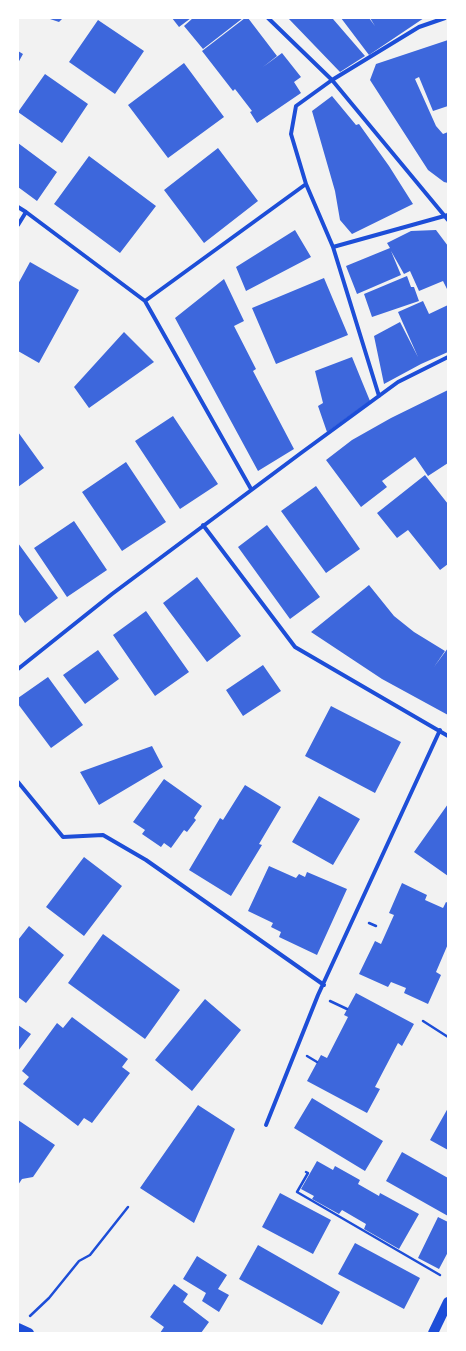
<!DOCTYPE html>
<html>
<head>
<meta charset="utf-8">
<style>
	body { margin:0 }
	#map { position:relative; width:466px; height:1351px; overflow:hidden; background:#f2f2f2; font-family:"Space Grotesk",sans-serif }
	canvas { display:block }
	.frame { position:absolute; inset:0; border:19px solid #fff; pointer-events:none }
</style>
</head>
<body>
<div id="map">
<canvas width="466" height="1351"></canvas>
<div class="frame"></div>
</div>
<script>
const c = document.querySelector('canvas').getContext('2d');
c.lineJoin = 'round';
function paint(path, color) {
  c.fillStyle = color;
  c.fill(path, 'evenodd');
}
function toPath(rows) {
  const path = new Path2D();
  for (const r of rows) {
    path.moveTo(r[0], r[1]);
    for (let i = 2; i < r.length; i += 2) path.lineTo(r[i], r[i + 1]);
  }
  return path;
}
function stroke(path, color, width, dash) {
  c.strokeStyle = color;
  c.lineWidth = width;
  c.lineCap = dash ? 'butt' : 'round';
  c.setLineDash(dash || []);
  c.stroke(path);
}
paint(toPath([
	[47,18,63,18,59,22],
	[172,18,191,18,179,27],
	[193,18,243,18,203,49,184,26],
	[245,18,248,18,277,56,263,67,282,53,301,77,294,82,301,93,257,123,250,112,252,111,235,89,233,91,202,51],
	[288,18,334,18,333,19,365,56,340,72],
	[341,18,369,18,375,26,370,18,424,18,369,55],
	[98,20,144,51,115,94,69,62],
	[448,40,448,106,433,111,419,77,415,79,436,126,443,134,448,132,448,183,444,182,428,170,370,80,376,64],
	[18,51,23,54,18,63],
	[184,63,224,117,168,158,128,105],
	[45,74,88,104,62,143,18,112],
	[332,96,356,125,359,124,389,166,413,204,352,234,340,220,335,191,312,111],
	[18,143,57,172,37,201,18,187],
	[218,148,258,201,204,243,164,190],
	[89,156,156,206,120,253,54,204],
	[295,230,311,257,246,291,236,267],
	[436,230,448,246,448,291,443,281,419,291,410,271,404,274,391,251,401,275,357,294,346,266,390,248,387,243,411,231],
	[30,262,79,290,39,363,18,351,18,284],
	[407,276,411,287,414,287,419,301,372,317,364,294],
	[324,278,348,335,276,364,252,308],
	[224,279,244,321,234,326,256,369,253,371,294,449,258,471,175,318],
	[423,301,429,314,448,305,448,352,421,364,384,384,374,336,400,322,418,357,398,312],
	[124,332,154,362,89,408,74,387],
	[352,357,363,384,370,401,327,432,318,406,323,403,315,371],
	[448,390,448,463,428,476,415,457,382,481,387,487,361,507,326,460,352,440,391,418],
	[173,416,218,484,180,509,135,441],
	[18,432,44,468,18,487],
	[126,462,166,522,122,551,82,492],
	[425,475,448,504,448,564,440,570,408,530,397,538,377,513],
	[316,486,360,549,326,573,281,511],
	[74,521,107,570,67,597,34,548],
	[267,525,320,597,290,619,238,547],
	[18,543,58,598,25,623,18,613],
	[197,577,241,636,207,662,163,603],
	[369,585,394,616,414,632,445,651,434,667,448,648,448,715,382,679,311,632],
	[146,611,189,672,155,696,113,635],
	[98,650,119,679,85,704,63,675],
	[263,665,281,691,243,716,226,690],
	[48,677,83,725,51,748,18,704,18,698],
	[331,706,401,742,375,793,305,756],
	[152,746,163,767,99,805,80,772],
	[164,779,202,806,194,818,196,820,187,832,184,830,171,848,164,843,161,847,142,834,145,830,133,822],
	[245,785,281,807,259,844,262,845,231,896,189,870,220,818,223,820],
	[319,796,360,819,333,865,292,842],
	[448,804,448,876,414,852],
	[84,857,122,886,84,936,46,907],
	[269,866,296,878,299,874,305,877,307,872,347,889,317,955,279,937,281,932,271,927,273,923,248,911],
	[402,883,427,895,425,900,443,908,446,902,448,903,448,944,436,972,441,975,428,1004,404,993,406,988,391,982,388,987,359,974,375,941,381,944,394,915,389,913],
	[29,926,64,955,26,1003,18,997,18,940],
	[103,934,180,990,145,1039,68,983],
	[356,993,414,1024,402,1046,398,1043,375,1087,380,1089,367,1113,307,1081,321,1055,327,1058,348,1017,344,1015],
	[205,999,241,1030,192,1091,155,1060],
	[72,1017,128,1059,122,1067,130,1073,92,1123,84,1118,78,1126,23,1084,29,1077,22,1071,57,1023,63,1028],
	[18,1025,31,1034,18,1051],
	[312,1098,383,1141,365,1171,294,1128],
	[198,1105,235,1129,194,1223,140,1188],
	[448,1108,448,1150,430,1140],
	[18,1120,55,1145,33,1177,22,1179,18,1185],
	[402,1152,448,1178,448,1216,386,1181],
	[317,1161,333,1170,335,1166,360,1180,358,1184,379,1196,380,1193,419,1214,399,1249,364,1229,366,1224,342,1210,339,1214,312,1199,314,1196,301,1189],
	[280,1193,331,1220,313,1254,262,1227],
	[438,1217,448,1222,448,1252,439,1269,418,1258],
	[355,1243,420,1278,404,1309,338,1274],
	[258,1245,340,1292,322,1325,239,1279],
	[197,1256,227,1275,218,1289,229,1295,219,1312,202,1301,206,1293,183,1279],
	[174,1284,188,1294,183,1302,209,1322,201,1333,160,1333,164,1327,150,1317]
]), '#3d67dc');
stroke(toPath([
	[369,923,376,926],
	[330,1001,347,1009],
	[423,1021,448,1037],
	[307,1056,317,1062],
	[306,1172,308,1173,297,1192,440,1275],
	[30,1316,49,1298,79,1261,90,1255,128,1207]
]), '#1d4ed8', 2.5);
stroke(toPath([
	[268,18,332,80,448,220],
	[18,207,26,212,18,225],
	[26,212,145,301,251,489],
	[333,247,448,215],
	[145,301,306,184],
	[379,396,333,247,306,184,291,134,296,106,332,80,419,27,445,18],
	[203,525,295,647,448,736],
	[18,669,112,594,301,453,398,382,448,357],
	[18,782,63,837,103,835,146,860,324,985],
	[266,1125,318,995,440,730]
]), '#1d4ed8', 4);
stroke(toPath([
	[18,1328,29,1333],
	[433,1333,448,1302]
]), '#1d4ed8', 10);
</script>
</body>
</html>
